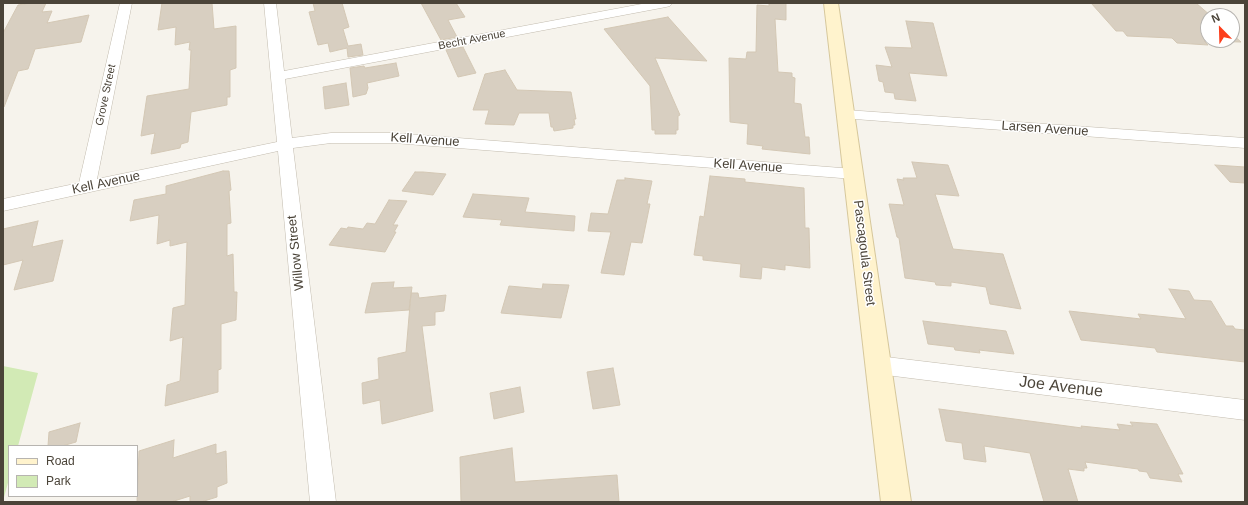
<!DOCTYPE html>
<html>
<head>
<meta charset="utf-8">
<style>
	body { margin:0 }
	#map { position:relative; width:1248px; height:505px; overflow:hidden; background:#f6f3ec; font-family:Arial,sans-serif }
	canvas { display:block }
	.frame { position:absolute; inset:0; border:4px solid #4b4439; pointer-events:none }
	.legend { position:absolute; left:8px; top:445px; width:130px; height:52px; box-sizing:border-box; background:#fff; border:1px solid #b7b4b0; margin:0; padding:5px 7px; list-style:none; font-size:12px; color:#4b4439 }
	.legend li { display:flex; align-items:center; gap:8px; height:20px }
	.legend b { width:20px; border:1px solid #b7b4b0 }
	.north { position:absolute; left:1200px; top:8px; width:40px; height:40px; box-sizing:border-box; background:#fff; border:1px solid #b7b4b0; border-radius:50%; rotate:337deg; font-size:11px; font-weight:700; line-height:16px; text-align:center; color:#4b4439 }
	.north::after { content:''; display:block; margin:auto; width:14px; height:18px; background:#fc3f1d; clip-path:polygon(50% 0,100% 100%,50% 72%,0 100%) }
</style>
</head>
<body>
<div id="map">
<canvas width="1248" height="505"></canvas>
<div class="frame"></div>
<ul class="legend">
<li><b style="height:5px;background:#fff3cd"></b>Road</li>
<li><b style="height:11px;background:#d2eab5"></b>Park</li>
</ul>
<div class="north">N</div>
</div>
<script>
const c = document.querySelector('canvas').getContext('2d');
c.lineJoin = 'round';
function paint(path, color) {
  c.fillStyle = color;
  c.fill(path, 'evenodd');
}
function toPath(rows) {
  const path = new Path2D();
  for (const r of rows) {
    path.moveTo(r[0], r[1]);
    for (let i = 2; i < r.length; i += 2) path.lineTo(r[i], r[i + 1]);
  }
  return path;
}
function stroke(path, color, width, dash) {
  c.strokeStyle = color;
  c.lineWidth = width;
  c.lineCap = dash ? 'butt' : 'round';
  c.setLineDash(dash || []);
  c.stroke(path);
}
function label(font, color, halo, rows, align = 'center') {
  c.font = font + ' Arial,sans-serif';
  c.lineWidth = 3;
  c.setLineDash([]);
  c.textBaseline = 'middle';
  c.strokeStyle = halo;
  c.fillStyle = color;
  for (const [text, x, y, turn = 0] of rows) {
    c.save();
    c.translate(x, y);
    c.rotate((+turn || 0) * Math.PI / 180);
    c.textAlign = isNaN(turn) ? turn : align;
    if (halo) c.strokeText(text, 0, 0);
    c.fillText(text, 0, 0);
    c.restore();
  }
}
paint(toPath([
	[3,366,38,373,18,446,9,446,9,479,3,501]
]), '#d2eab5');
const building = toPath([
	[30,3,46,3,42,12,52,11,47,23,89,15,81,42,35,49,28,69,18,71,4,107,3,106,3,33,18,5,30,3],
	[162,3,212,3,214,29,236,26,236,68,230,70,230,97,227,97,227,105,191,112,188,142,181,144,180,148,151,154,155,133,141,136,147,96,189,89,191,50,189,50,190,42,175,45,176,27,158,30,162,3],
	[313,3,342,3,349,27,343,29,348,46,361,44,363,55,348,57,347,48,330,52,328,43,318,45,309,12,315,11,313,3],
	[421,3,456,3,465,17,448,20,457,37,441,40,421,3],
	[769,3,786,3,786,20,775,19,778,72,792,73,792,77,795,78,794,103,801,104,805,137,809,137,810,154,762,149,763,146,747,144,748,124,730,122,729,58,746,59,747,52,756,52,757,5,769,6,769,3],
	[1091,3,1196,3,1211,16,1208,16,1208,40,1232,40,1232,34,1241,42,1204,41,1208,45,1177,43,1172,38,1127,36,1123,31,1116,31,1091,3],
	[668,17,707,61,655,58,680,115,678,116,678,130,676,130,676,134,655,134,655,130,652,130,650,86,604,29,668,17],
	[906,21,933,23,947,76,909,73,916,101,895,99,894,93,885,92,883,82,879,81,876,65,892,67,885,47,912,48,906,21],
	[463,47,476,73,458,77,446,50,463,47],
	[396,63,399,76,367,83,368,88,366,94,353,97,350,68,364,66,365,68,396,63],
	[505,70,517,90,571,92,576,119,574,119,575,125,573,125,573,128,554,131,553,127,551,127,549,113,519,113,514,125,485,124,489,110,473,110,485,74,505,70],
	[346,83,349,105,325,109,323,87,346,83],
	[912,162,948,165,959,196,935,194,953,249,1003,254,1021,309,990,304,986,287,951,282,951,286,936,285,935,282,905,278,899,238,897,237,889,204,904,205,897,179,904,180,903,178,917,178,912,162],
	[1215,165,1245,167,1245,183,1230,182,1215,165],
	[223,171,229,171,231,190,229,191,231,223,227,224,227,256,233,254,234,292,237,292,236,320,221,324,221,369,218,370,218,392,165,406,167,385,180,381,183,337,170,341,173,308,185,305,187,242,170,246,170,240,157,244,159,215,130,221,134,200,166,194,166,186,223,171],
	[415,172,423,172,446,174,433,195,402,191,415,172],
	[710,176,745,179,745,182,804,188,805,228,809,228,810,268,785,265,785,270,762,267,761,279,740,277,741,264,703,260,703,256,694,255,700,216,704,217,710,176],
	[625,178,652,181,647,204,650,204,642,243,631,242,624,275,601,273,611,232,588,231,591,213,608,214,617,180,625,180,625,178],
	[473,194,529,198,525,212,575,216,574,231,500,225,502,220,463,217,473,194],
	[389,200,407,201,393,225,398,225,394,232,396,232,385,252,329,245,341,228,347,229,348,227,363,229,367,223,375,224,389,200],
	[38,221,32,247,63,240,53,281,14,290,23,260,3,265,3,229,38,221],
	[394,282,393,288,412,287,409,310,365,313,372,283,394,282],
	[543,284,569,285,561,318,501,313,509,286,542,289,543,284],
	[1169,289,1189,291,1194,300,1211,301,1226,326,1233,326,1235,329,1245,330,1245,362,1157,352,1155,348,1081,340,1069,311,1141,319,1138,314,1186,319,1169,289],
	[411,293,418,293,419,298,446,295,444,311,435,312,435,325,422,326,433,411,382,424,380,400,363,404,362,383,379,379,378,358,406,352,411,293],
	[923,321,1006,331,1014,354,979,350,980,353,955,350,954,347,928,344,923,321],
	[613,368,620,405,593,409,587,372,613,368],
	[520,387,524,412,494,419,490,393,520,387],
	[939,409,1082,428,1081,426,1120,430,1117,424,1133,426,1130,422,1157,424,1183,474,1178,474,1182,482,1150,478,1147,472,1139,471,1138,469,1085,462,1087,468,1084,468,1084,471,1068,469,1078,502,1044,502,1030,453,984,446,986,462,964,459,962,443,946,441,939,409],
	[80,423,76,442,62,446,48,446,49,432,80,423],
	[174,440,173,458,216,444,216,454,226,451,227,483,217,487,217,497,201,502,190,502,190,496,171,502,137,502,139,451,174,440],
	[512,448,515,482,617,475,619,502,461,502,460,457,512,448]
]);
paint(building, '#d8cfc1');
stroke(building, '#d3c7b4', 1);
const street = toPath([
	[120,3,132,3,97,179,277,142,264,3,276,3,284,71,647,3,672,3,670,6,666,7,285,79,292,138,331,133,394,133,854,169,860,170,862,174,860,178,854,179,394,143,331,143,293,148,336,502,310,502,278,151,3,211,3,199,79,183,120,3],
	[846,110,1245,138,1245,148,841,118,838,115,841,112,846,110],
	[878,356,1245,400,1245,420,878,374,870,371,867,365,870,359,878,356]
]);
const secondary = toPath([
	[824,3,838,3,911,502,881,502,824,3]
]);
stroke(street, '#c2bbae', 1);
stroke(secondary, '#d6c79b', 2);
paint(street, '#fff');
paint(secondary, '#fff3cd');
label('11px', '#4b4439', '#fff', [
	["Becht Avenue",472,40,-11],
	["Grove Street",106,95,-78]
]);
label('13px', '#4b4439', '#fff', [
	["Larsen Avenue",1045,129,4],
	["Kell Avenue",425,140,4],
	["Kell Avenue",748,166,4],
	["Kell Avenue",106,183,-12],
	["Willow Street",296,253,-96],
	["Pascagoula Street",864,253,83]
]);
label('16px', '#4b4439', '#fff', [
	["Joe Avenue",1061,387,7]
]);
</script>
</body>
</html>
